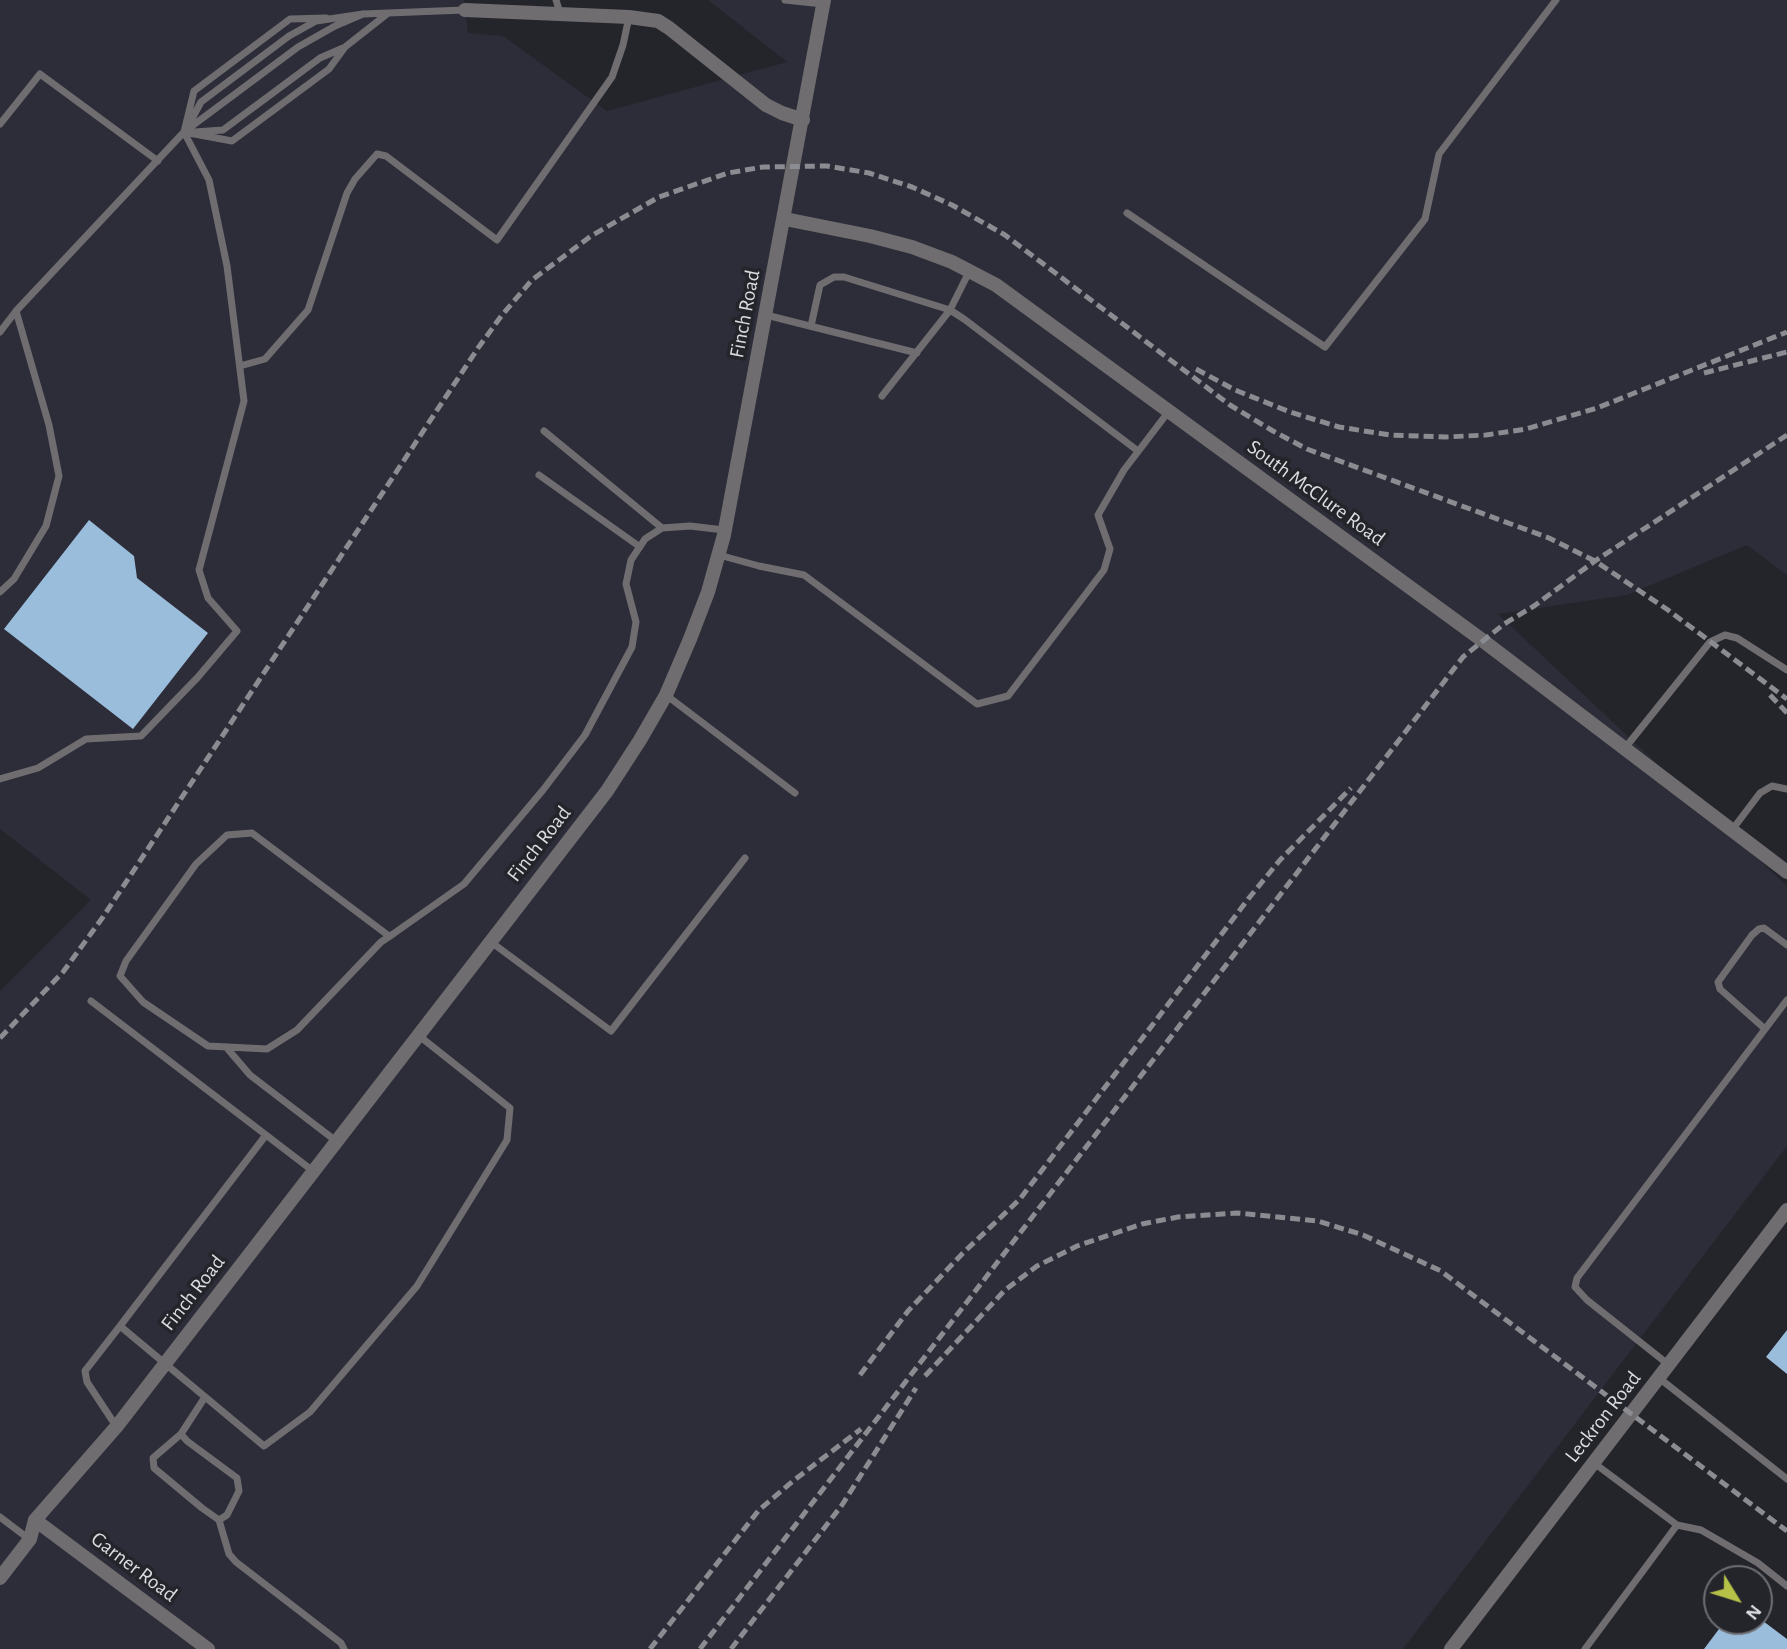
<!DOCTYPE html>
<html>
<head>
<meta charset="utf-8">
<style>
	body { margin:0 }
	#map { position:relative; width:1787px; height:1649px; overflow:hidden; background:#24242b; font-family:"Alegreya Sans",sans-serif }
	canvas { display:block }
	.north { position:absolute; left:1703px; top:1565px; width:70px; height:70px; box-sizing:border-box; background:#24242b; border:2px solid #6d6e73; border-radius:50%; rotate:128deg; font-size:19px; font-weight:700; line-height:28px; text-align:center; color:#dbdce0 }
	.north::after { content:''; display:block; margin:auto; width:24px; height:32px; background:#b6c148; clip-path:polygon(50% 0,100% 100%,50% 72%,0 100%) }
</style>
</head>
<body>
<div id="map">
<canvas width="1787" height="1649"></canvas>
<div class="north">N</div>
</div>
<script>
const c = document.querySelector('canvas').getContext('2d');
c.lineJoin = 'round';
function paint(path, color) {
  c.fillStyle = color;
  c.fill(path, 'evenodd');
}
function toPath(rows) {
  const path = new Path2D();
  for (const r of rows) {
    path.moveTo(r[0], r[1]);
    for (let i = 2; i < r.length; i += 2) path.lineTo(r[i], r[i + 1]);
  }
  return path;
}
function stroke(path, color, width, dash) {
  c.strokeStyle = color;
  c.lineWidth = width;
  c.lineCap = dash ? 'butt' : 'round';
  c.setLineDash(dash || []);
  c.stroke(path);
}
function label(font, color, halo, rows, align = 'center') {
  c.font = font + ' "Alegreya Sans",sans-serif';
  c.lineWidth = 7;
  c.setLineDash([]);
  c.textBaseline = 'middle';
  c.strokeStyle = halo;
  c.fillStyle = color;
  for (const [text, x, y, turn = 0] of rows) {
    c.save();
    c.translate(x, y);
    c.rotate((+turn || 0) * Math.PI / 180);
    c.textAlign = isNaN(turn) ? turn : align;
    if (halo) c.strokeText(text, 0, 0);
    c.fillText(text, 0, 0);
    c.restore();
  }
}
paint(toPath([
	[0,0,464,0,468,33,503,36,607,111,787,62,708,0,1787,0,1787,575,1747,545,1627,595,1498,614,1787,886,1787,1146,1403,1649,0,1649,0,991,91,900,0,829]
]), '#2c2d38');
paint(toPath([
	[89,520,134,556,137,578,208,633,133,729,4,629],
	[1787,1330,1787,1374,1766,1357],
	[1759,1618,1787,1639,1787,1649,1704,1649,1725,1621,1759,1621]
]), '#9bbddc');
stroke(toPath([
	[556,0,560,13],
	[785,0,823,4],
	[0,124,40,74,158,161],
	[188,126,201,102,289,36,316,21,363,14,464,10],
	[184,132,232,141,329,69,345,47,387,14],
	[195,132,223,130,320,58,343,48],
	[1127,213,1325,347,1425,219,1439,154,1556,0],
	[766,315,917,353],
	[811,326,820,285,834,277,844,277,950,310,964,319,1138,451],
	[0,332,16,311,184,132,298,47,335,26,363,14],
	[240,366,265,359,308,310,347,193,355,179,377,154,386,156,497,240,612,77,623,45,629,17],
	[882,396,950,310,969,272],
	[544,431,662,528],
	[539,475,640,547],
	[719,555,759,566,804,575,977,704,1008,696,1104,570,1110,549,1098,515,1124,470,1169,411],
	[0,592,14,579,46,526,59,476,49,425,16,311],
	[666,695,795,793],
	[1625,748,1710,642,1725,635,1737,638,1787,670],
	[0,779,38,768,86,739,141,736,198,677,237,631,208,598,199,570,244,401,227,266,209,180,184,132,194,91,290,19,326,18],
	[1732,830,1760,793,1772,786,1787,789],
	[389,936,252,833,227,835,196,864,126,961,120,976,143,1002,208,1046,267,1049,297,1030,381,942,393,934,464,884,543,790,585,735,632,647,636,622,626,584,631,560,645,539,662,528,690,526,724,530],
	[491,942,611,1031,745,858],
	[91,1001,313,1171],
	[1765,1029,1720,989,1718,982,1752,935,1759,929,1764,928,1787,945],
	[226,1047,250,1075,336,1141],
	[266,1135,120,1326,264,1446,310,1412,417,1286,507,1140,510,1108,418,1035],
	[1669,1365,1587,1300,1575,1287,1577,1278,1787,1000],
	[1659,1378,1787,1479],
	[116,1426,87,1382,85,1371,120,1326],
	[181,1434,153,1458,154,1468,202,1508,219,1520,227,1515,239,1491,237,1478,187,1441,181,1434,205,1397],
	[1594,1463,1677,1525,1701,1530,1758,1563,1787,1586],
	[0,1517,29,1539],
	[219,1520,229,1554,236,1562,341,1643,344,1649],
	[1585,1649,1677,1525]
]), '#6f6d70', 7);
stroke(toPath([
	[465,10,629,17,658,21,669,28,766,105,782,113,803,120],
	[785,219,870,236,912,247,952,262,996,285,1482,640,1787,872],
	[35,1520,208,1649],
	[0,1578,30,1539,35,1520,117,1426,607,791,640,740,666,695,690,639,708,592,724,535,824,0],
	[1451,1649,1787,1210]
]), '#6f6d70', 14);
stroke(toPath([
	[1196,369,1235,390,1290,412,1339,427,1390,435,1446,437,1486,435,1526,429,1597,408,1787,332],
	[1704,373,1787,352],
	[1770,695,1787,713],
	[0,1038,63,972,103,917,478,348,502,315,532,280,591,236,659,197,728,173,763,167,827,166,869,173,912,187,952,205,1005,235,1230,405,1273,431,1307,449,1549,538,1595,561,1668,610,1787,699],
	[860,1375,908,1311,963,1253,1020,1199,1249,898,1280,860,1351,788],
	[925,1376,1005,1290,1037,1266,1077,1246,1142,1224,1178,1217,1237,1213,1318,1221,1363,1235,1441,1271,1787,1531],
	[650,1649,759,1510,793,1481,861,1429],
	[700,1649,1463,657,1504,624,1534,606,1595,561,1787,435],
	[731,1649,842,1505,916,1388]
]), '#8b8c91', 5, [10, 5]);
label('21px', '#dbdce0', '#24242b', [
	["Finch Road",745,314,-79],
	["South McClure Road",1316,493,36],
	["Finch Road",539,844,-52],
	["Finch Road",193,1293,-52],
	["Leckron Road",1603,1417,-52],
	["Garner Road",134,1567,37]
]);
</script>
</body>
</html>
